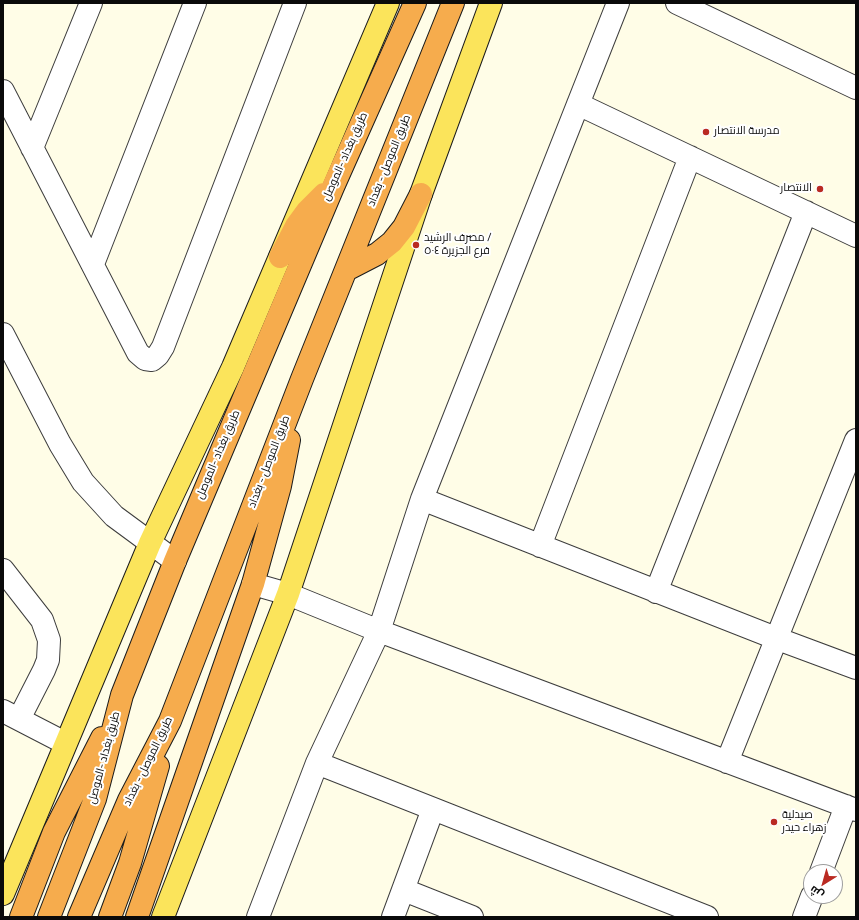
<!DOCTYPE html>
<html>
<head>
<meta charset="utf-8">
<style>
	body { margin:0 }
	#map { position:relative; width:859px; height:920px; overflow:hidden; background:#fffde7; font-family:Georgia,Cairo,serif }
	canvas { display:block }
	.frame { position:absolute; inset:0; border:4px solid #0a0a0a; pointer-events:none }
	.north { position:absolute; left:803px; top:864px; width:40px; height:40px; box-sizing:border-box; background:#fff; border:1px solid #9d9d9d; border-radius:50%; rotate:217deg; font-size:11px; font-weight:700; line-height:16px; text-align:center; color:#0a0a0a }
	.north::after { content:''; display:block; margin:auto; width:14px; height:18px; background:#ba2a22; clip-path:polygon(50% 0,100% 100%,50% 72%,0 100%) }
</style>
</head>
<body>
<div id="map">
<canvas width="859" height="920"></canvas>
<div class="frame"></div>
<div class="north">ش</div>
</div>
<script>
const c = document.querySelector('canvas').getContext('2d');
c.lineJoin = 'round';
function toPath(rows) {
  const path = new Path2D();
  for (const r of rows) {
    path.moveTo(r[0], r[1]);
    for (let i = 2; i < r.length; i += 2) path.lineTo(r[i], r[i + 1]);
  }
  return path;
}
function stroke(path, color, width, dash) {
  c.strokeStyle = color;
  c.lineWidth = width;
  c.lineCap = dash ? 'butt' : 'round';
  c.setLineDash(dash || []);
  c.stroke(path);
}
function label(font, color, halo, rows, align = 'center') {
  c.font = font + ' Georgia,Cairo,serif';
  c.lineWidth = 4;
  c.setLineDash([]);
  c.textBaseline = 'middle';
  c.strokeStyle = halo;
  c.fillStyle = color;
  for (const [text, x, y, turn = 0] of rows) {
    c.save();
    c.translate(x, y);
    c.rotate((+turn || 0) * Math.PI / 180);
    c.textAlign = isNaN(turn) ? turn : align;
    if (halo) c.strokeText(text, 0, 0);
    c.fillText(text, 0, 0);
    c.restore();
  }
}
const minor = toPath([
	[677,3,856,88],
	[3,91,138,353,145,359,152,360,158,355,163,347,295,3],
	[578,104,856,236],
	[32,148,91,3],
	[93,264,195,3],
	[3,334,60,444,83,482,114,516,175,561],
	[422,499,778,639,856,668],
	[540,546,690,157],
	[3,570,42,620,49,640,48,660,44,670,19,719],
	[253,584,288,594,379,631,856,810],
	[656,592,806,212],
	[3,711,65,743],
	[727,762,856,440],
	[317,763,707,917],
	[821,872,846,806],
	[404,890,472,917],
	[258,917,317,763,379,631,422,499,618,3],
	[393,917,433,809],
	[804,917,812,896]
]);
const major = toPath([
	[3,894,150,543,233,367,388,3],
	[163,917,288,594,421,194,491,3]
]);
const highway = toPath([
	[280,257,296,226,307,211,324,194],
	[346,270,377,254,392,242,404,227,421,194],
	[21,917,54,832,102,738],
	[49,917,95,799,122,695,175,561,333,187,415,3],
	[79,917,129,800,170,721,302,379,453,3],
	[110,917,130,863,158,766],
	[137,917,253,584,280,486,289,440]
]);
stroke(minor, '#3d3d3d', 24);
stroke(major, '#1b1b1b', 24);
stroke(highway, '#1b1b1b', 24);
stroke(minor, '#fff', 22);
stroke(major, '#fbe45b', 22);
stroke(highway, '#f6ac4d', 22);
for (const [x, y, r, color] of [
	[706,132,4,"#ba2a22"],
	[820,189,4,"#ba2a22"],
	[416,245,4,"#ba2a22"],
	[774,822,4,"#ba2a22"]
]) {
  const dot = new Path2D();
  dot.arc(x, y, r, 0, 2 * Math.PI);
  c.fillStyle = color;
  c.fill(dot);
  stroke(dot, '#fff', 1.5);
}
label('11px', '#0a0a0a', '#fff', [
	["مدرسة الانتصار",714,132],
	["الانتصار",812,189,"right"],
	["مصرف الرشيد /",424,239],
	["فرع الجزيرة ٥٠٤",424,252],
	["صيدلية",782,816],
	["زهراء حيدر",782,829]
], 'left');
label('11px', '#0a0a0a', '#fff', [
	["طريق بغداد -الموصل",346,157,-66],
	["طريق الموصل - بغداد",390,161,-68],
	["طريق بغداد -الموصل",219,455,-67],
	["طريق الموصل - بغداد",270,462,-69],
	["طريق بغداد -الموصل",105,758,-75],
	["طريق الموصل - بغداد",149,762,-64]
]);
</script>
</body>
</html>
